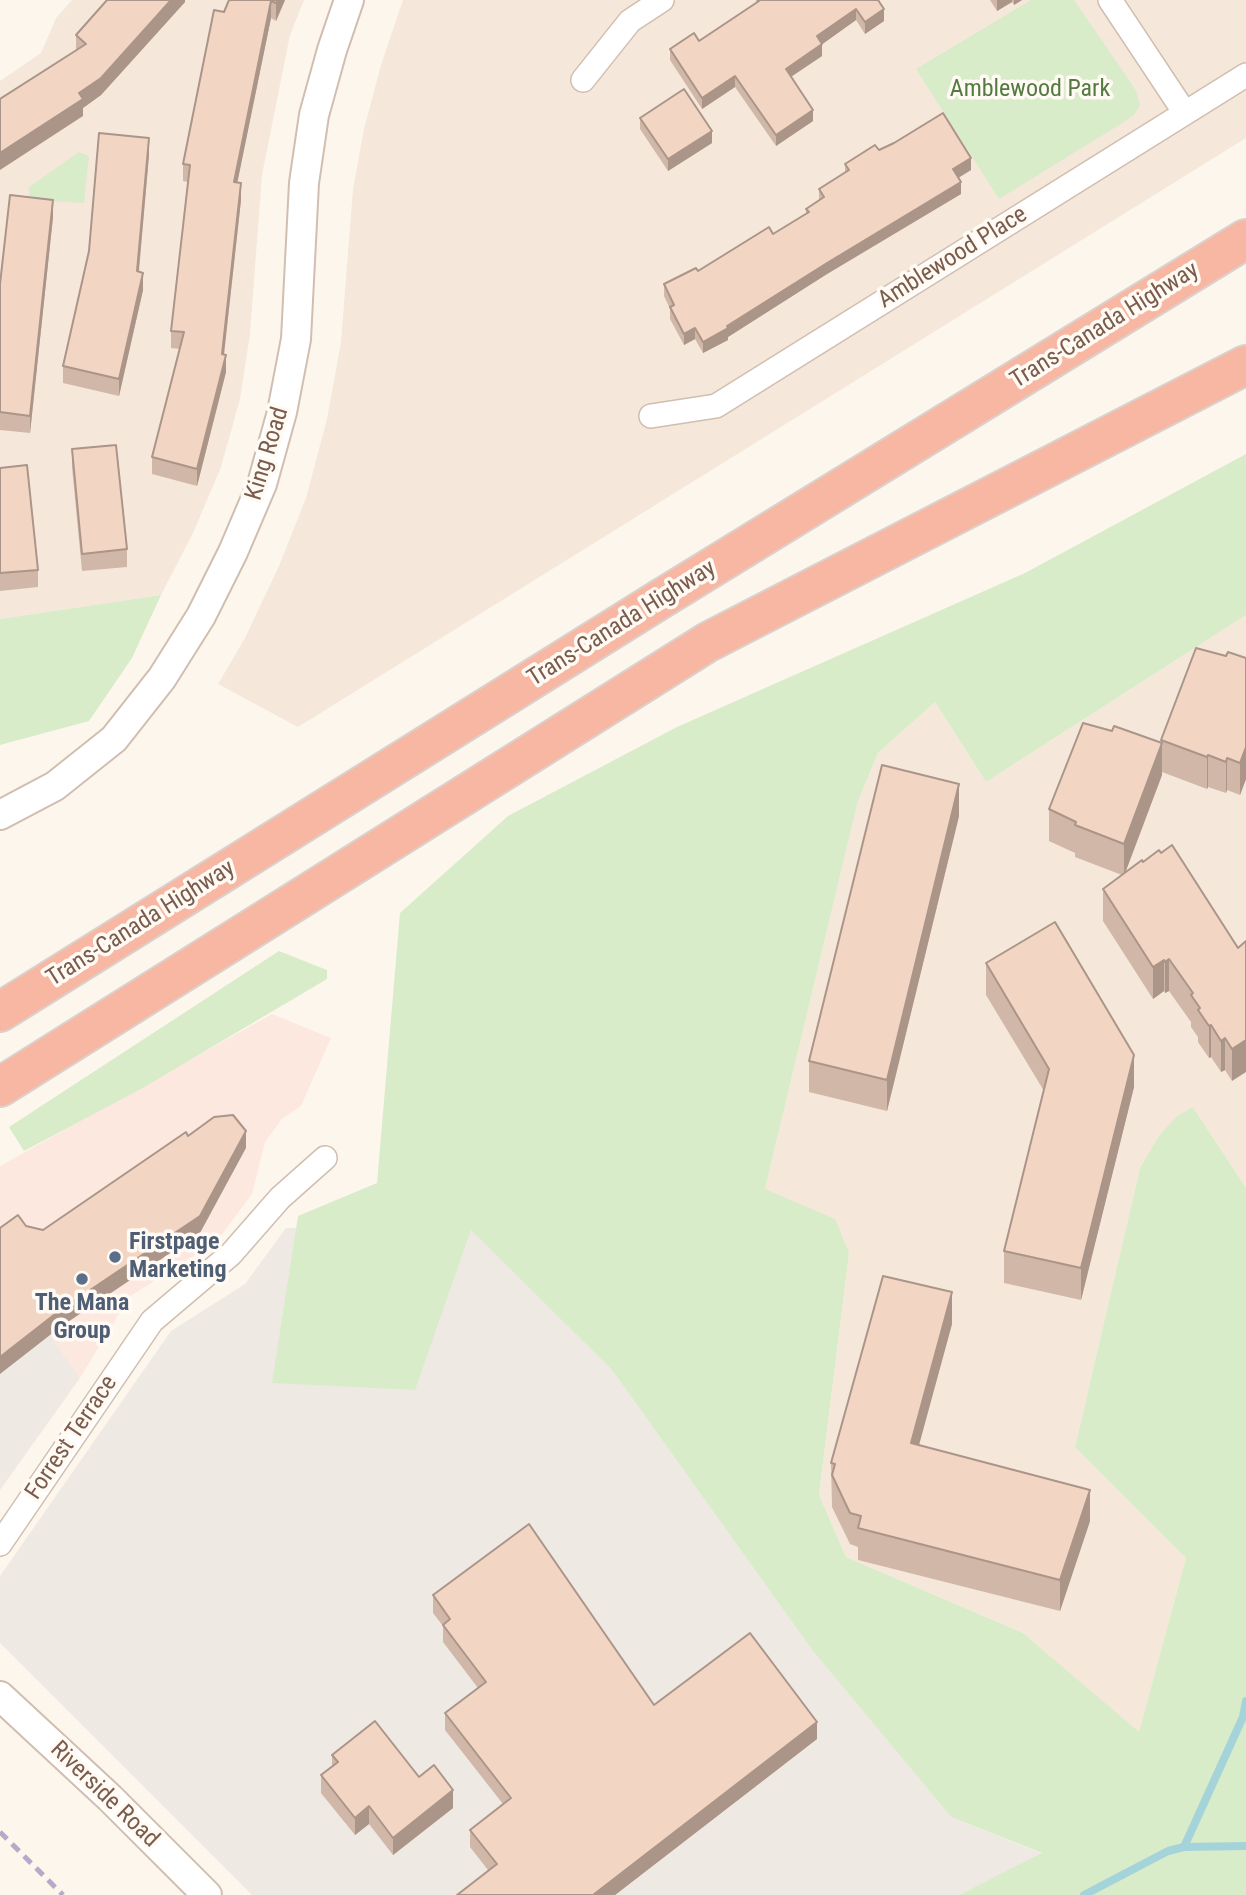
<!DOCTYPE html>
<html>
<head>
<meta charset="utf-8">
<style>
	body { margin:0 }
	canvas { display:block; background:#fdf6ec }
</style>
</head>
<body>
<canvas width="1246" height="1895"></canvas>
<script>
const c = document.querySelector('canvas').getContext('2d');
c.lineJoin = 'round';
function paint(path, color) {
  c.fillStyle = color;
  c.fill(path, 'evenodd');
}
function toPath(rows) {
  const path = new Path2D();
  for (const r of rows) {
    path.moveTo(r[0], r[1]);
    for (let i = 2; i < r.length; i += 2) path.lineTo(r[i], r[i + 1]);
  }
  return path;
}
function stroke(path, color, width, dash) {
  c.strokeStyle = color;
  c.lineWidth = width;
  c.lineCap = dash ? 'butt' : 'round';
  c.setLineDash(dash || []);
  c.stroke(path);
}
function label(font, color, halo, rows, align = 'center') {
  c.font = font + ' "Roboto Condensed",sans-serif';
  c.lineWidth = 7;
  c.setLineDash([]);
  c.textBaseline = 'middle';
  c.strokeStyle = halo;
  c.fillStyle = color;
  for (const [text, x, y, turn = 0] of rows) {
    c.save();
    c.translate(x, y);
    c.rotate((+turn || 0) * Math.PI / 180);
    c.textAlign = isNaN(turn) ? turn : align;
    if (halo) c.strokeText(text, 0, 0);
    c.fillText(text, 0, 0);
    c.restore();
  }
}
paint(toPath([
	[72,0,304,0,290,35,262,175,250,334,240,399,221,467,193,533,161,595,0,619,0,81,41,53,56,18],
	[403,0,1246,0,1246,138,298,727,218,684,245,638,279,566,306,498,327,419,341,342,353,189,364,129,381,65],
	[1246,615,1246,1188,1193,1107,1158,1137,1140,1168,1075,1447,1186,1558,1139,1733,1023,1633,846,1557,819,1495,849,1253,765,1189,858,801,878,753,935,702,986,782]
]), '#f5e8da');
paint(toPath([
	[272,1014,331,1038,301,1106,282,1119,265,1142,252,1194,217,1241,129,1297,80,1378,0,1263,0,1166]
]), '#fde8e0');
paint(toPath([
	[286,1228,471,1229,612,1370,812,1650,951,1817,1043,1854,959,1895,252,1895,0,1643,0,1576,171,1331,245,1284],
	[0,1263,80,1378,0,1490]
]), '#efe9e4');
paint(toPath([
	[1031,0,1074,0,1129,80,1137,93,1140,105,1134,115,1124,122,999,199,916,69],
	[79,152,89,156,84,203,29,200,29,187],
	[1246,454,1246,615,986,782,935,702,878,753,858,801,765,1189,835,1219,849,1253,819,1495,846,1557,1023,1633,1139,1732,1186,1558,1075,1447,1140,1168,1158,1137,1177,1116,1193,1107,1246,1188,1246,1895,959,1895,1042,1853,951,1817,812,1650,612,1370,471,1230,415,1390,272,1383,298,1216,377,1183,400,913,508,816,677,727,1025,573],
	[161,595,132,658,89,721,0,745,0,619],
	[279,951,327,970,327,979,141,1089,24,1151,9,1127]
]), '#d8ecc9');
stroke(toPath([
	[1184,1847,1243,1717,1246,1701],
	[1084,1895,1168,1851,1184,1847,1246,1846]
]), '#a5d3da', 8);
const minor = toPath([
	[1110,0,1185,113],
	[583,80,630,21,662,0],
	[651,416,716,406,1246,75],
	[0,1544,152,1321,231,1254,280,1198,325,1158]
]);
const tertiary = toPath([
	[0,815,55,786,114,739,162,678,201,616,233,552,262,484,282,412,296,339,304,183,314,115,332,50,349,0],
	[0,1696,110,1798,207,1895]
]);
const motorway = toPath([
	[0,1012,659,600,1246,239],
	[0,1087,708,642,1246,365]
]);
stroke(minor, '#d1beb0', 26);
stroke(tertiary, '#d1beb0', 32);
stroke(motorway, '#dad1cd', 42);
stroke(minor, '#fff', 23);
stroke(tertiary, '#fff', 28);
stroke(motorway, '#f7b7a3', 38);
stroke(toPath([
	[0,1832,63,1895]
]), '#b9a8c9', 5, [10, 7]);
paint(toPath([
	[185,0,185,2,101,95,83,108,83,116,76,50,76,35],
	[229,0,285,0,276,21,271,18,237,182,241,200,224,355,226,372,197,486,152,474,152,457,180,349,171,348,171,331,188,182,183,181,183,164],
	[756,0,878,0,884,21,865,34,856,20,822,44,822,56,791,77,813,121,776,146,735,87,702,109,670,60,670,49,699,41,756,4],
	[990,0,1022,0,1014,5,1012,2,997,11],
	[640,118,712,143,668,171,640,129],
	[879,150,971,170,958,178,961,194,827,274,728,337,728,340,703,353,695,339,684,345,670,319,670,309,664,296,664,284,698,271,773,234,806,214,806,209,819,201,819,189,845,172,845,164],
	[149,155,139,272,143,290,119,396,63,383,63,366],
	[53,217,30,433,0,430,0,284],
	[72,449,127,549,127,567,82,571,72,467],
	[0,468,38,570,38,587,0,591],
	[1226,656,1246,658,1246,779,1240,795,1227,790,1226,793,1208,787,1207,789,1162,772,1162,775,1125,873,1238,948,1232,1081,1225,1070,1221,1072,1211,1057,1209,1058,1198,1042,1198,1037,1191,1027,1191,1022,1169,991,1165,993,1164,991,1153,999,1103,921,1103,889,1122,875,1075,857,1075,853,1049,841,1049,809,1161,743,1161,740],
	[959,816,887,1111,809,1092,809,1061],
	[986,963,1134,1087,1081,1300,1004,1283,1004,1251,1044,1091,986,995],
	[952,1324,919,1445,1090,1521,1060,1611,858,1560,858,1547,850,1544,832,1507,831,1463],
	[433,1595,654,1705,817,1739,615,1895,457,1895,488,1870,470,1847,470,1830,503,1804,445,1730,445,1713,478,1688,443,1642,443,1626,433,1613],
	[332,1755,419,1777,453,1808,393,1855,369,1824,355,1835,321,1793,321,1775,332,1766]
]), '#d1b7a8');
paint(toPath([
	[171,0,185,0,185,2,101,95,83,108,83,116,0,170,0,153,79,93],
	[278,0,285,0,276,21,276,3],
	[997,0,1012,0,1012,2,997,11],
	[1014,0,1022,0,1014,5],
	[271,1,271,18,234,199,234,182],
	[856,9,856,20,817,48,817,36],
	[884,9,884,21,865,34,865,22],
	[822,44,822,56,786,80,786,69],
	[735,76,735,87,702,109,702,98],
	[813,110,813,121,776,146,776,135],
	[712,131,712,143,668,171,668,159],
	[149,138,149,155,137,289,137,271],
	[971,158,971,170,953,181,953,169],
	[961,182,961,194,827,274,728,337,728,340,703,353,703,342,827,263],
	[241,183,241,200,222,371,222,354],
	[53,200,53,217,30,433,30,416],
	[143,273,143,290,119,396,119,379],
	[695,328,695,339,684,345,684,334],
	[226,355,226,372,197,486,197,469],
	[1162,743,1162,775,1124,876,1124,844],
	[1246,747,1246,779,1240,795,1240,763],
	[1208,755,1208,787,1207,789,1207,757],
	[1227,758,1227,790,1226,793,1226,762],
	[959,784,959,816,887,1111,887,1080],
	[1169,959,1169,991,1165,993,1165,962],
	[1164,960,1164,991,1153,999,1153,967],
	[1211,1025,1211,1057,1209,1058,1209,1026],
	[1225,1038,1225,1070,1221,1072,1221,1041],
	[1246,1040,1246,1072,1232,1081,1232,1049],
	[1134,1055,1134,1087,1081,1300,1081,1268],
	[246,1131,246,1148,200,1233,59,1328,0,1374,0,1357],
	[952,1292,952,1324,911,1474,911,1443],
	[1090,1490,1090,1521,1060,1611,1060,1580],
	[817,1722,817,1739,615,1895,593,1895],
	[453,1790,453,1808,393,1855,393,1838],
	[369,1806,369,1824,355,1835,355,1818]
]), '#aa9588');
const building = toPath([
	[107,0,171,0,101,78,79,93,83,99,0,153,0,99,86,44,76,35,107,0],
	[229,0,278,0,276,3,271,1,234,182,241,183,222,354,226,355,197,469,152,457,184,332,171,331,190,165,183,164,214,10,224,12,229,0],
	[758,0,878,0,884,9,865,22,856,9,817,36,822,44,786,69,813,110,776,135,735,76,702,98,670,49,694,33,699,41,759,1,758,0],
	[684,89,712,131,668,159,640,118,684,89],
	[943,113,971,158,953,169,961,182,827,263,727,326,728,328,703,342,695,328,684,334,670,307,674,305,664,284,696,268,698,271,769,227,773,234,809,212,806,209,824,197,819,189,849,170,845,164,875,145,879,150,894,143,943,113],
	[99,133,149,138,137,271,143,273,119,379,63,366,89,251,99,133],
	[10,195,53,200,30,416,0,412,0,284,10,195],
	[116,445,127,549,82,554,72,449,116,445],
	[27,465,38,570,0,573,0,468,27,465],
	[1196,648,1226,656,1228,652,1246,658,1246,747,1240,763,1227,758,1226,762,1208,755,1207,757,1161,740,1196,648],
	[1083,723,1112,731,1114,726,1162,743,1124,844,1075,825,1076,822,1049,809,1083,723],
	[882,765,959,784,887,1080,809,1061,882,765],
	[1172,845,1238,948,1246,941,1246,1040,1232,1049,1225,1038,1221,1041,1211,1025,1209,1026,1198,1010,1200,1008,1191,995,1193,993,1169,959,1165,962,1164,960,1153,967,1103,889,1142,860,1143,862,1159,850,1161,853,1172,845],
	[1055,922,1134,1055,1081,1268,1004,1251,1049,1069,986,963,1055,922],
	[233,1115,246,1131,200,1216,59,1311,0,1357,0,1228,18,1215,26,1226,43,1230,186,1132,188,1136,214,1117,233,1115],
	[883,1276,952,1292,911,1443,1090,1490,1060,1580,858,1528,861,1516,850,1513,832,1475,835,1464,831,1463,883,1276],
	[529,1524,654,1705,750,1633,817,1722,593,1895,457,1895,497,1864,470,1830,511,1798,445,1713,486,1682,443,1625,450,1619,433,1595,529,1524],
	[375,1721,419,1777,434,1765,453,1790,393,1838,369,1806,355,1818,321,1775,338,1762,332,1755,375,1721]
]);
paint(building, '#f3d5c3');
stroke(building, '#aa9588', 2);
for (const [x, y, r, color] of [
	[115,1257,7,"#5c6f8a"],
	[82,1279,7,"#5c6f8a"]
]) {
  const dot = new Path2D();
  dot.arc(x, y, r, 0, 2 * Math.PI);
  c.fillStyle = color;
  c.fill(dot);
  stroke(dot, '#fffaf3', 2.5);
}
label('24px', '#537a41', '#fffaf3', [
	["Amblewood Park",1030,90]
]);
label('24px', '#7a5c4d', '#fffaf3', [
	["Amblewood Place",953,258,-32],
	["Trans-Canada Highway",1105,326,-32],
	["King Road",268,454,-73],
	["Trans-Canada Highway",622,624,-32],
	["Trans-Canada Highway",141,924,-32],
	["Forrest Terrace",72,1438,-56],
	["Riverside Road",104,1795,44]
]);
label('bold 24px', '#4e5e75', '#fffaf3', [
	["Firstpage",129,1243],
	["Marketing",129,1271],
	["The Mana",82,1304,"center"],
	["Group",82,1332,"center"]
], 'left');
</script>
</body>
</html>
